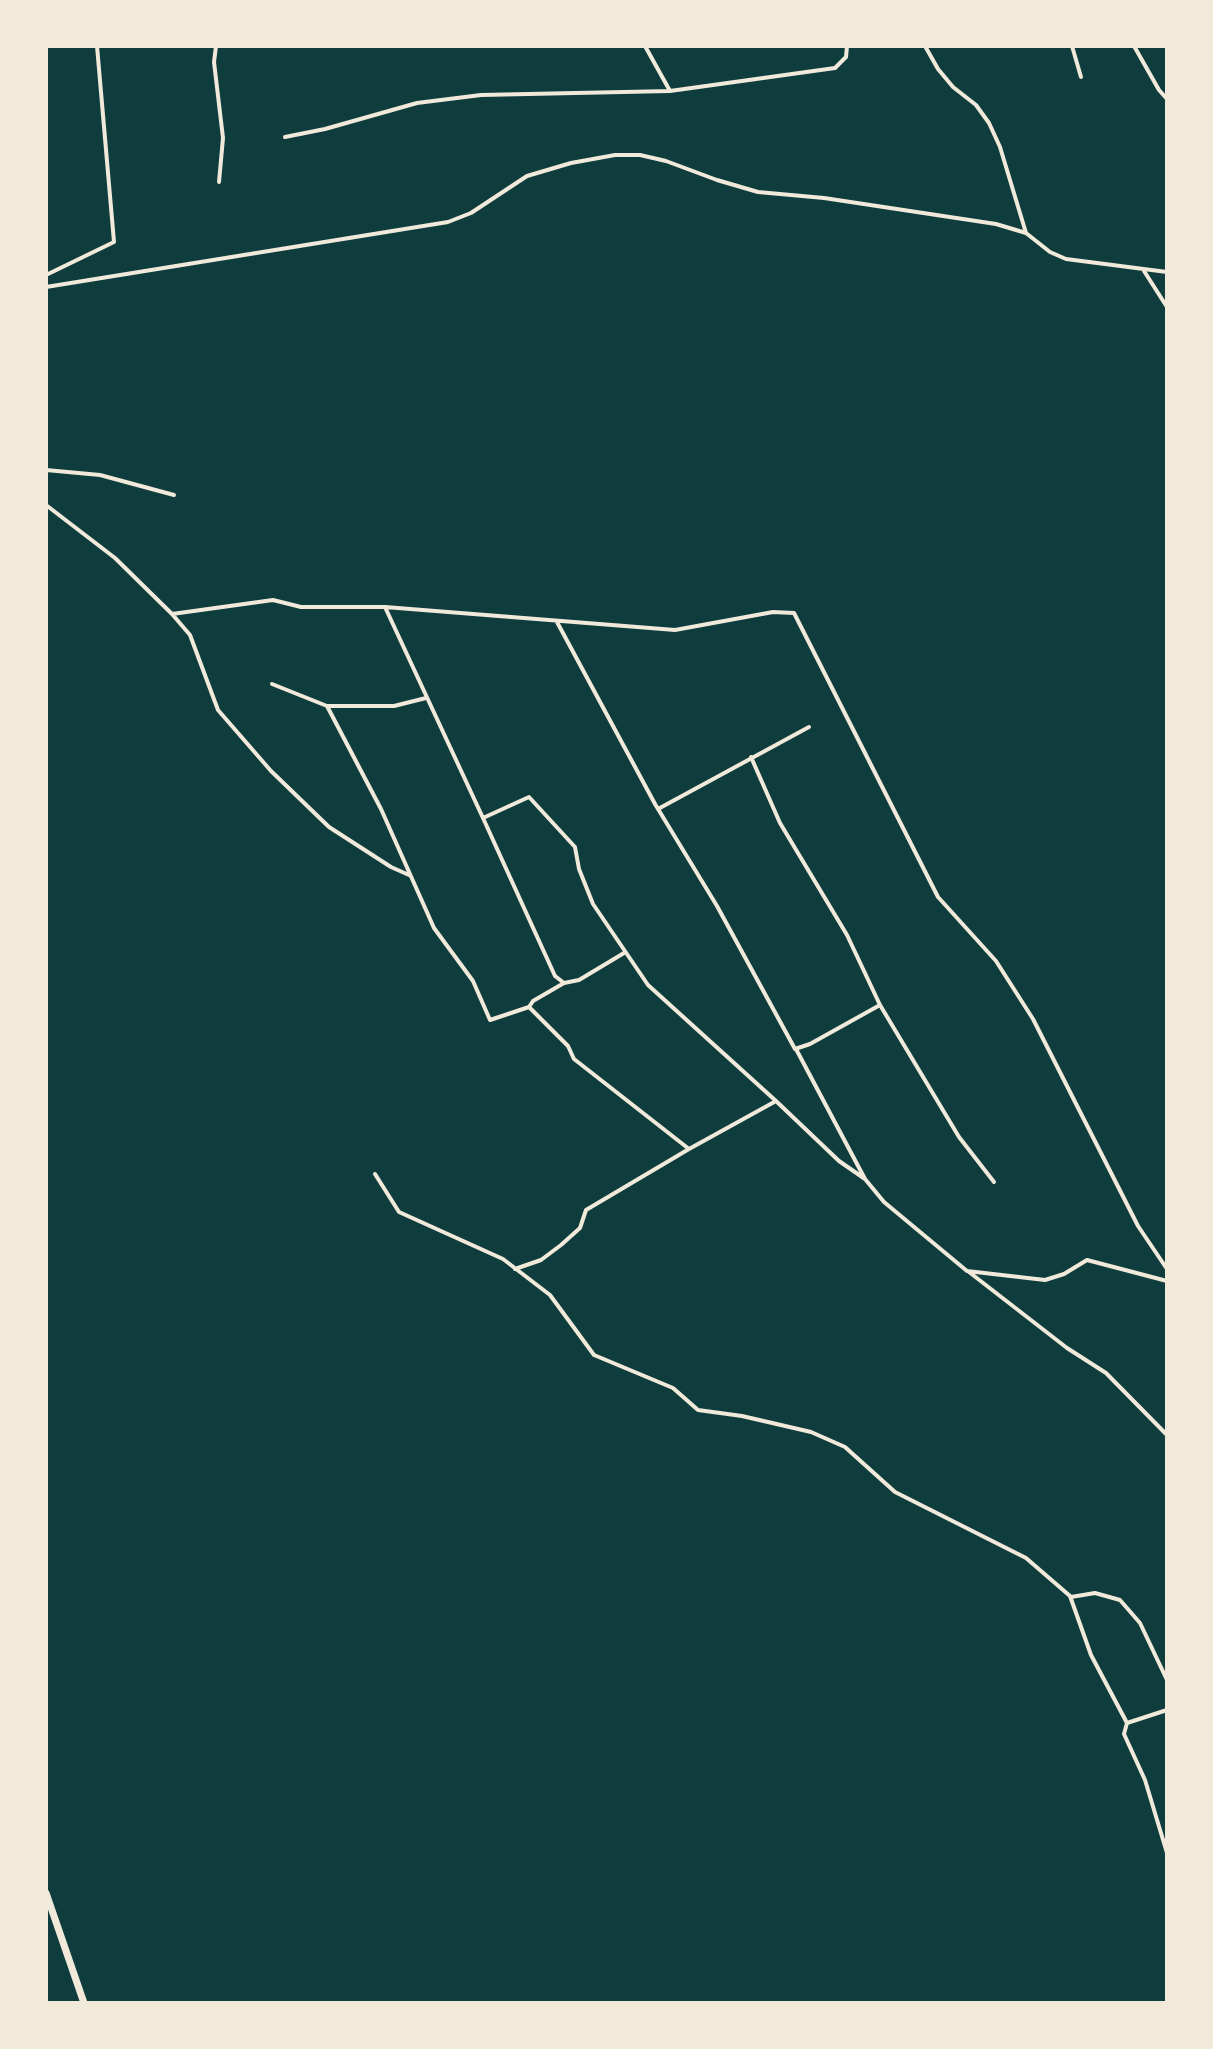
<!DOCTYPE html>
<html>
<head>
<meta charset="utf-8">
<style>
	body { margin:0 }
	#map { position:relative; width:1213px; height:2049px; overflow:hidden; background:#0f3d3e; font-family:"Libre Baskerville",serif }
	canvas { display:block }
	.frame { position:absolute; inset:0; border:48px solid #f1e9da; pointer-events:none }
</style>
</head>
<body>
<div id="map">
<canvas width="1213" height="2049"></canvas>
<div class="frame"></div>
</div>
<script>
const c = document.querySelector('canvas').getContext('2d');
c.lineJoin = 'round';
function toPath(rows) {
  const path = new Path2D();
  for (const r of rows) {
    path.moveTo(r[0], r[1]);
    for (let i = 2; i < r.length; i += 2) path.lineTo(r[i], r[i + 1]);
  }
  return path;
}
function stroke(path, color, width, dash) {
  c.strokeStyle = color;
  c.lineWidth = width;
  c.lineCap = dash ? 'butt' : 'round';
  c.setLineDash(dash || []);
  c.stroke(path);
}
stroke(toPath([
	[216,46,214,62,223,138,219,182],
	[645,46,670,91],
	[925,46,938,69,953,87,976,105,989,123,1000,147,1026,233],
	[1072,46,1081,77],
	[1134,46,1159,90,1167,99],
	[285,137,325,129,417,103,481,95,670,91,835,68,846,57,847,46],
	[1144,271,1167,307],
	[46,275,114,242,97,46],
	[46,287,448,222,471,213,527,176,571,163,615,155,640,155,666,161,717,180,758,192,824,198,996,224,1026,233,1050,252,1066,259,1167,272],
	[46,470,100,475,174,495],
	[46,505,115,558,172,614,190,635,218,710,271,771,329,827,391,867,409,875],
	[385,607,675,630,773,612,794,613,938,897,996,961,1033,1019,1138,1226,1167,1269],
	[172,614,273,600,301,607,385,607,483,818,529,797,575,847,579,869,593,904,648,985,776,1101],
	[557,622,655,804,717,906,795,1049,810,1044,880,1005],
	[272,684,327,706,394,706,426,698],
	[327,706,381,809,434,928,473,981,490,1020,529,1007,568,1046,574,1059,689,1149,776,1101,839,1161,865,1179],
	[751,757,780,823,847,935,880,1005,959,1137,994,1182],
	[658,809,809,727],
	[483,818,555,976,564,983,579,980,624,953],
	[529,1007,533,1001,564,983],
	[796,1049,865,1179,884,1202,967,1271,1045,1280,1064,1274,1087,1260,1167,1281],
	[375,1174,399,1212,503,1259,550,1295,594,1355,673,1388,698,1410,742,1416,811,1432,845,1447,895,1492,1026,1558,1070,1596,1091,1655,1127,1723,1167,1710],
	[515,1269,541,1260,561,1245,580,1228,586,1210,689,1149],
	[969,1272,1067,1348,1106,1373,1167,1435],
	[1071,1597,1095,1593,1120,1600,1140,1623,1167,1680],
	[1127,1723,1124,1734,1145,1780,1167,1853]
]), '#f1e9da', 4);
stroke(toPath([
	[46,1893,84,2003]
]), '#f1e9da', 7);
</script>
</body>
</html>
